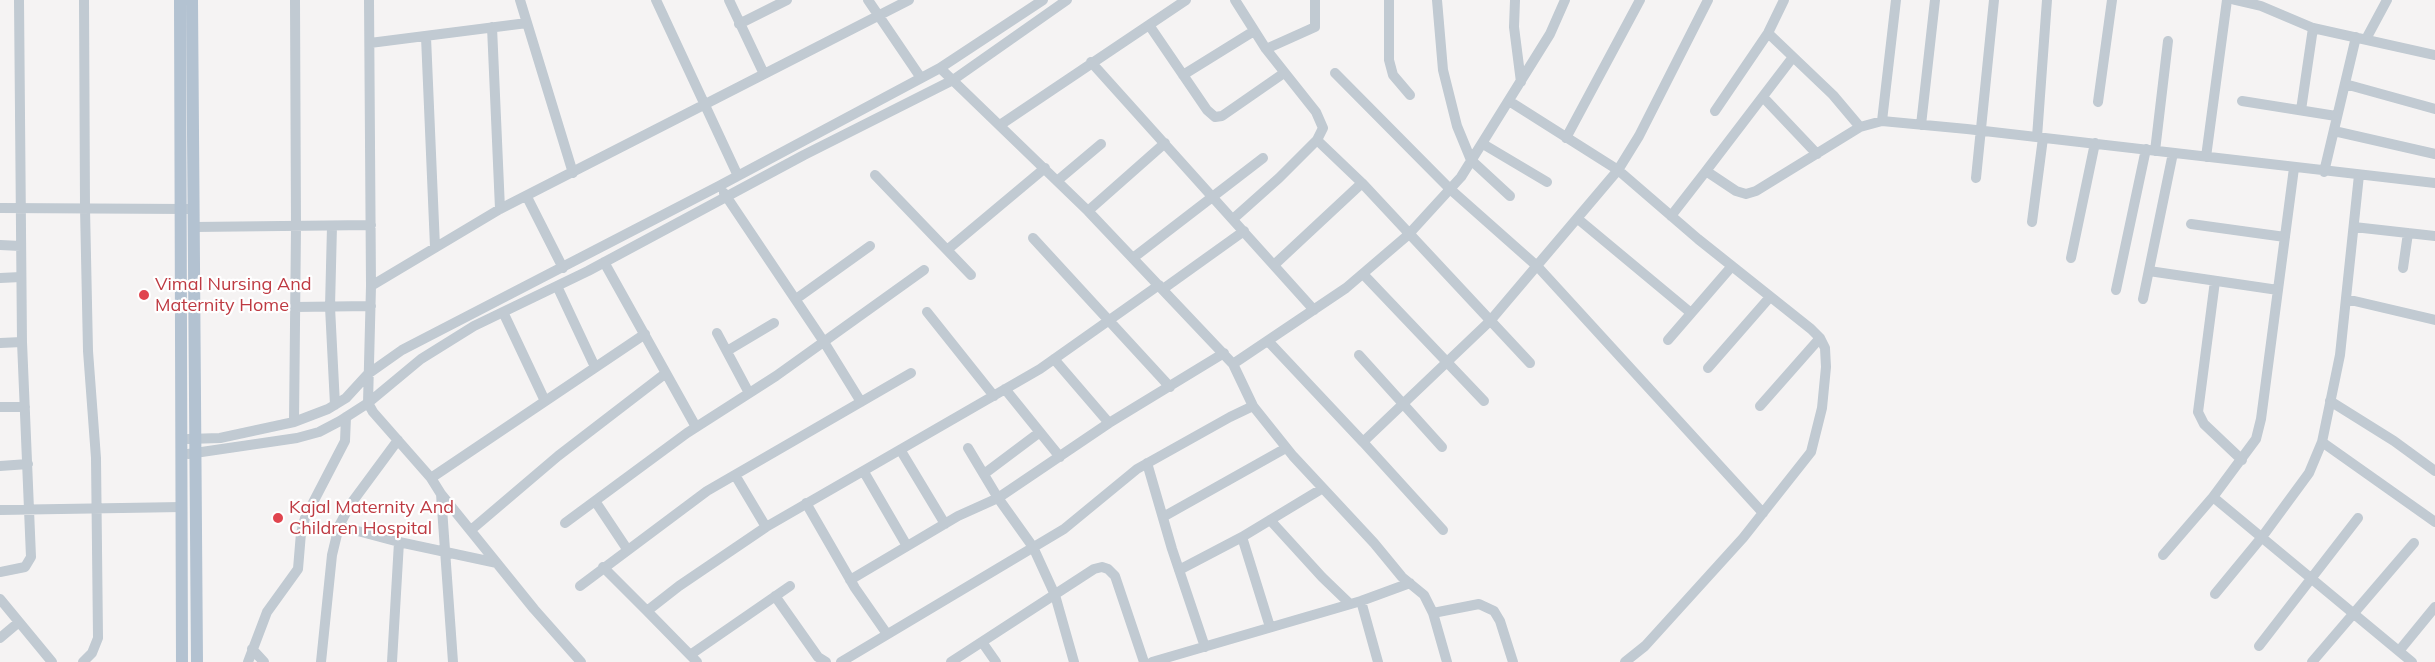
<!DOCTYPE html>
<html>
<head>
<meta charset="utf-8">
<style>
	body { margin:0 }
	canvas { display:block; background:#f5f3f3 }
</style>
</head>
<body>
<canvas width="2435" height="662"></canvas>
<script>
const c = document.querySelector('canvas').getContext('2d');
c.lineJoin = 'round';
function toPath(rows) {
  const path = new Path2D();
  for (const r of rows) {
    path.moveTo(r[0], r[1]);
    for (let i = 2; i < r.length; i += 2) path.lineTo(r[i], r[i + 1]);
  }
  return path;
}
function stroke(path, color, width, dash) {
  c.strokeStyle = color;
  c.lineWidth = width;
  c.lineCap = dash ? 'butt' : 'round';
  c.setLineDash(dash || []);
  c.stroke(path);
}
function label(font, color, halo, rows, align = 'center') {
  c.font = font + ' Mulish,sans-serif';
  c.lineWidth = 4.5;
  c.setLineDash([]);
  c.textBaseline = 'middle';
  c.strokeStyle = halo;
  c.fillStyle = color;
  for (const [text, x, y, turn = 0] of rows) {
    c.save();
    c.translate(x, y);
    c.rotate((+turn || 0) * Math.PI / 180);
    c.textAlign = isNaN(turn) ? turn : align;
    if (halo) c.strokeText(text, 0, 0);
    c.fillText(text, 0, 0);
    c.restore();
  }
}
stroke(toPath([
	[369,0,371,286,368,403,373,412,431,478,441,494,534,609,581,662],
	[520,0,573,173],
	[656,0,738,176],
	[729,0,764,74],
	[868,0,921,78],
	[1235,0,1266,49,1316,112,1323,128,1317,140,1362,183,1530,363],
	[1389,0,1389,60,1393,75,1410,95],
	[1437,0,1443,70,1457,126,1471,160,1510,196],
	[1515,0,1514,27,1521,82],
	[2235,0,2261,6,2313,28,2435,55],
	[739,24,787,0],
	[1149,25,1207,110,1215,117,1222,116,1284,73],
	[492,27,500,209],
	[1768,33,1833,95,1860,127],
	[426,37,435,247],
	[2366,39,2387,0],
	[370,43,527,23],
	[1266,49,1315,27,1315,0],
	[1091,62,1314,310],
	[940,68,1088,211,1233,364,1346,288,1408,235,1461,177,1550,34,1565,0],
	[1335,73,1450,189,1538,267,1763,513],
	[1183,75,1254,31],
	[2345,84,2435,109],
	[1763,97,1817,154],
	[1509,101,1618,170,1698,239,1811,329,1820,338,1825,348,1826,367,1822,408,1811,452,1743,538,1645,646,1625,662],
	[2242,101,2336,116],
	[2098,102,2112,0],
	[2301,110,2313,28],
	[1715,111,1768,33,1784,0],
	[1882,121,1896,0],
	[1000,125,1186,0],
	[1921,125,1935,0],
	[2334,131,2435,154],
	[2037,137,2047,0],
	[1566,138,1640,0],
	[1483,144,1547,182],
	[2155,151,2168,41],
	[2206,157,2227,0],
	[1706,171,1793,57],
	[2324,172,2356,37],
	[875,175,971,275],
	[1976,178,1994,0],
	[1057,181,1101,144],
	[724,193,824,342,861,402],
	[527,197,563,268],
	[0,208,188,209],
	[1088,211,1165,143],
	[1671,216,1706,171,1736,191,1746,194,1756,191,1860,127,1882,121,1967,129,2435,183],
	[1233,219,1279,178,1317,140],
	[1578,219,1691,313],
	[2032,222,2043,138],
	[2191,224,2285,237],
	[332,226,330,307,335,405],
	[194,227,371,225],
	[2354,227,2435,236],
	[1033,238,1170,387],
	[0,245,21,246],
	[947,250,1045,168],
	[1133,258,1263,158],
	[2071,258,2095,143],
	[604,262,696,427],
	[1274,265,1362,183],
	[2403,268,2408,233],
	[2149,271,2278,290],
	[1363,274,1484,401],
	[0,278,21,277],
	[2215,281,2198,412,2204,424,2242,460],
	[371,286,500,209,909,0],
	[557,286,595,367],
	[1163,289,1244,231],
	[2116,290,2146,149],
	[796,299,870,246],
	[2143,299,2173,153],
	[2346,299,2435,320],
	[295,307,371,306],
	[503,312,545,401],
	[927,312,994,396],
	[717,333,749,393],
	[1668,340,1732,266],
	[1268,341,1363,442,1490,321,1618,170,1639,136,1708,0],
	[0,343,22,342],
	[727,351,774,323],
	[1359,355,1442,447],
	[1054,359,1109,423],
	[1708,368,1770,297],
	[1005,389,1060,457],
	[2330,401,2394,441,2435,471],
	[1253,406,1293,456,1374,543,1402,577,1424,595,1433,613,1447,662],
	[1760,406,1820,338],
	[0,407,25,407],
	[294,422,296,227,295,0],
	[188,439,220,438,294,422,328,409,346,398,368,374,402,350,719,186,940,68,1043,0],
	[1363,442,1443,530],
	[2322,442,2435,522],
	[968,448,998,498,1033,547,1055,595,1074,662],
	[901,451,945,524],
	[188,454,297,438,319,432,340,421,368,403,421,359,474,326,588,271,804,155,953,80,1067,0],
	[1147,463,1172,549,1205,647],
	[0,466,28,464],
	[864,472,907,546],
	[984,474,1040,432],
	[735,475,766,527],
	[431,478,645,334],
	[441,494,453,662],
	[2213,497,2412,662],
	[595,501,627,549],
	[806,503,855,588,887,634],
	[0,510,182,507],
	[1163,517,1286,448],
	[1270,520,1322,577,1350,604],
	[565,523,687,433,776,376,924,270],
	[339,526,399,542,497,563],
	[471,530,558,456,666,373],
	[1242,537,1270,627],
	[2163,555,2213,497,2256,439,2261,419,2294,168],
	[603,567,647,611],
	[1179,570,1242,537,1323,488],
	[0,572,25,567,31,557,22,342,19,0],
	[850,580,958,516,998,498,1109,423,1224,353],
	[580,586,707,491,911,373],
	[2215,594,2262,537,2309,473,2322,442,2340,355,2359,175],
	[775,596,818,657,826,662],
	[0,599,52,662],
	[1361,601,1378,662],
	[1433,613,1479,604,1494,611,1500,621,1513,662],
	[0,638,19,622],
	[982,642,996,662],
	[2259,646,2358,518],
	[252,649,264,662],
	[2399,651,2435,607],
	[690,655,790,586],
	[83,662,92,653,98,638,96,458,88,351,85,208,84,0],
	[248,662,267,612,298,569,301,533,305,518,345,441,346,417],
	[321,662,332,555,339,526,350,505,398,440],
	[392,662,399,542],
	[697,662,647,611,679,586,766,527,1040,369,1159,285],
	[841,662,1064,529,1137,469,1230,417,1253,406,1233,364],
	[951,662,1094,569,1102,567,1108,569,1115,576,1144,662],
	[1152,662,1361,601,1410,583],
	[2312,662,2414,543]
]), '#c1cad2', 10);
stroke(toPath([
	[180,0,182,662],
	[192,0,197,662]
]), '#b3c2d1', 12);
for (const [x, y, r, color] of [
	[144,295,6,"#e0444e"],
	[278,518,6,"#e0444e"]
]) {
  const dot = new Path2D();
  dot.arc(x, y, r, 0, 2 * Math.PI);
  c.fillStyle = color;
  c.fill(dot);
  stroke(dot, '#fff', 2);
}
label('18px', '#be3a42', '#fff', [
	["Vimal Nursing And",155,285],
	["Maternity Home",155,306],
	["Kajal Maternity And",289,508],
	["Children Hospital",289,529]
], 'left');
</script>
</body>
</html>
